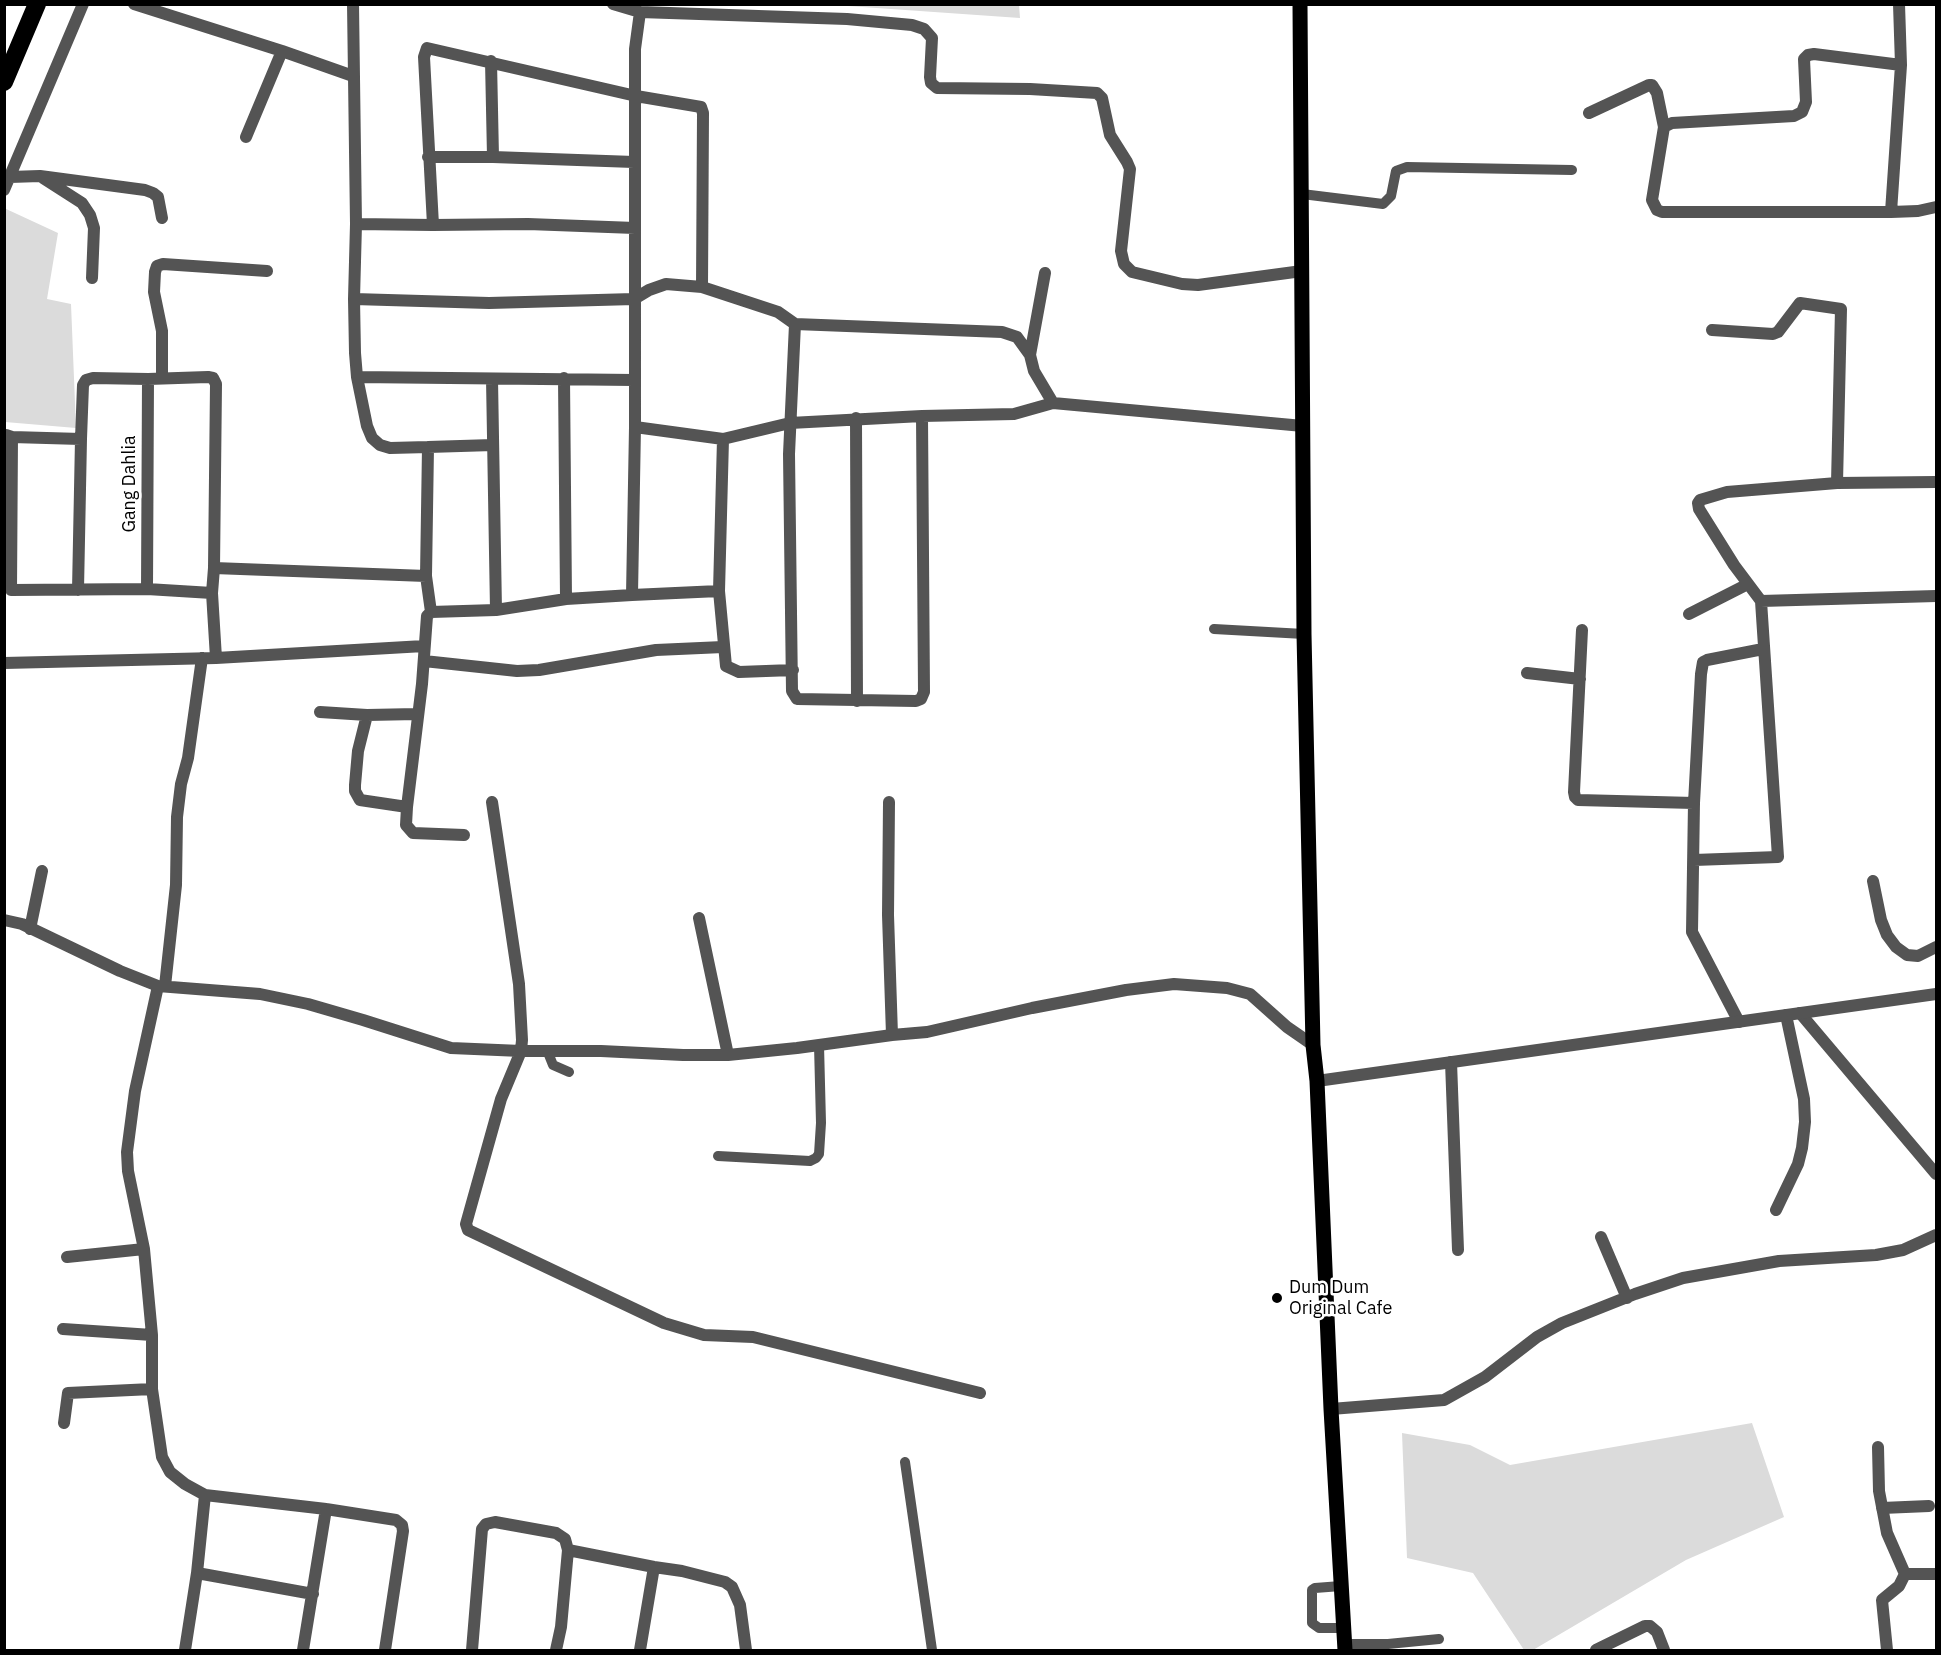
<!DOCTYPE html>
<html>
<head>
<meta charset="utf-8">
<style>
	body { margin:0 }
	#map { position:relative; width:1941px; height:1655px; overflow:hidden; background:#fff; font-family:"IBM Plex Sans",sans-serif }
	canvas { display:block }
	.frame { position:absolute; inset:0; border:6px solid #000; pointer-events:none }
</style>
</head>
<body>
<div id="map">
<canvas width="1941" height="1655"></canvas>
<div class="frame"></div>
</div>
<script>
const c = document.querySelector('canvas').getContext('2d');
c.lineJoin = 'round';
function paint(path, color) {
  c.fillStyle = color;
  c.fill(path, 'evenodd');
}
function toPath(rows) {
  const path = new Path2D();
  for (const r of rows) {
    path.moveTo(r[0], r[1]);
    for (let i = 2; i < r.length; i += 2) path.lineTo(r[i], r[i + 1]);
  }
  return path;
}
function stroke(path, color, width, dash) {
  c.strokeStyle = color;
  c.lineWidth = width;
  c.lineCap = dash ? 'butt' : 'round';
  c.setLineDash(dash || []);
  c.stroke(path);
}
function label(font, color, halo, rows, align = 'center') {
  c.font = font + ' "IBM Plex Sans",sans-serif';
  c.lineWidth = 5;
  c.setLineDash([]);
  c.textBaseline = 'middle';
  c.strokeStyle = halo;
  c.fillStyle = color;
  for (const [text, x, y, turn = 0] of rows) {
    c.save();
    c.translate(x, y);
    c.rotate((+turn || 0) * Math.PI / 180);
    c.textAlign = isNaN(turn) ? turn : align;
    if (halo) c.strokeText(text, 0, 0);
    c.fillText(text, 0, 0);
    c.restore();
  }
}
paint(toPath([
	[848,5,1019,5,1020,18,848,6],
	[4,208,58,233,47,299,71,304,76,428,5,422],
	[1752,1423,1784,1517,1686,1560,1533,1650,1524,1650,1473,1573,1407,1558,1402,1433,1470,1445,1510,1465]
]), '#dbdbdb');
stroke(toPath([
	[1302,194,1383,204,1391,196,1396,171,1407,167,1572,170],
	[1214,629,1304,634],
	[547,1050,553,1065,569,1072],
	[718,1156,810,1161,816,1158,819,1154,821,1123,819,1045],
	[905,1462,932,1650],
	[1341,1586,1315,1588,1312,1590,1312,1623,1319,1628,1344,1628],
	[1345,1644,1388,1644,1439,1639]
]), '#545454', 10);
stroke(toPath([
	[134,4,282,51,353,76],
	[353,4,356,224,354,299,355,353,357,377,367,426,372,438,380,445,390,448,428,447,426,576,431,612,427,616,422,684,407,807],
	[613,4,640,12,847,19,912,25,924,29,932,38,930,77,931,83,937,88,1030,89,1097,93,1102,98,1110,135,1127,162,1130,169,1121,251,1124,264,1132,272,1182,284,1198,285,1302,271],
	[491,61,493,157],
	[1901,65,1814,54,1808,55,1804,59,1806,102,1802,112,1794,116,1672,123,1664,127,1652,200,1657,210,1662,212,1891,212,1918,211,1936,207],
	[1589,113,1649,85,1652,85,1657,93,1664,127],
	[246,137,282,51],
	[428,157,493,157,634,162],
	[10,177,40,176,145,190,153,193,158,197,162,218],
	[43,178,82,203,90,215,94,228,92,278],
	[4,190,83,4],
	[1891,212,1901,65,1899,4],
	[356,224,433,225],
	[635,228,528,224,433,225,424,57,427,48,636,96,701,107,703,113,702,287],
	[354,299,489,303,634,299,649,290,666,284,702,287,778,312,795,324,1002,332,1017,337,1030,355,1034,371,1053,403],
	[795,324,789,454,792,691,797,699,916,701,921,699,924,692,922,416,1014,414,1053,403,1303,426],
	[1712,330,1773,334,1778,332,1800,303,1841,309,1837,483],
	[1030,355,1045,273],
	[162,377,162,331,154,292,155,272,157,266,163,264,267,271],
	[357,377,634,380],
	[564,378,566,599],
	[492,379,496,610],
	[856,418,857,701],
	[635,427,723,439],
	[6,435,12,437,81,439],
	[12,437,11,590,147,589,212,593],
	[428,447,493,445],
	[214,568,426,576],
	[147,589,148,379],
	[78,590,81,439,83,385,86,380,93,378,148,379,208,377,213,378,216,384,214,568,212,593,216,658],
	[719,591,723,439,790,423,922,416],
	[632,595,719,591,726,666,739,672,793,670],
	[1761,601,1936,596],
	[431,612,496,610,566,599,632,595,635,427,635,49,640,12],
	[1689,614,1748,584],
	[1582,630,1574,792,1575,797,1578,800,1694,803],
	[424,661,517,671,539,670,656,650,723,647],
	[4,663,216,658,424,646],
	[1527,673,1580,679],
	[320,712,367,715,417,714],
	[367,715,358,751,355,785,355,791,360,800,407,807,406,825,413,833,464,835],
	[492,802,519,984,522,1040,521,1051,501,1099,466,1224,468,1230,664,1323,704,1335,753,1337,980,1393],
	[889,802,888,915,892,1035],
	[1694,860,1778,857,1761,601,1734,565,1699,509,1698,503,1700,500,1727,492,1837,483,1936,482],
	[1873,881,1881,920,1887,935,1896,947,1907,955,1918,956,1936,947],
	[699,918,728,1055],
	[4,920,22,924,120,971,158,986,260,994,308,1004,363,1020,451,1048,521,1051,601,1051,683,1055,728,1055,797,1048,892,1035,927,1032,1032,1008,1126,990,1174,984,1227,988,1250,994,1287,1027,1313,1045],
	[30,929,42,871],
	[158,986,135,1091,127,1152,128,1171,144,1249,152,1335,152,1389,162,1457,170,1472,185,1484,205,1495],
	[165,986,176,885,177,817,181,784,188,758,202,658],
	[1800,1013,1936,1174],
	[1739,1022,1692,932,1694,803,1701,674,1703,662,1707,660,1763,649],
	[1451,1062,1458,1250],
	[1776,1210,1798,1164,1802,1148,1805,1122,1804,1099,1786,1015],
	[1601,1237,1627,1298],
	[67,1257,144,1249],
	[63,1329,152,1335],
	[1331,1409,1444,1400,1485,1377,1537,1337,1562,1323,1635,1294,1683,1278,1779,1261,1876,1255,1903,1250,1936,1235],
	[64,1423,68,1393,152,1389],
	[1878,1447,1879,1491,1887,1533,1905,1574,1899,1586,1882,1600,1887,1650],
	[1882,1508,1929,1506],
	[568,1550,654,1567,682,1571,725,1582,732,1587,740,1605,746,1650],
	[197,1573,313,1594],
	[1905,1574,1936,1574],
	[185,1650,197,1573,205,1495,326,1509,396,1520,402,1525,403,1531,385,1650],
	[303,1650,326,1509],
	[472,1650,482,1529,486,1524,495,1522,556,1533,565,1539,568,1550,561,1627,556,1650],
	[640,1650,654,1567],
	[1596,1650,1645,1626,1650,1626,1657,1632,1664,1650]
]), '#545454', 12);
stroke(toPath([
	[1317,1081,1936,994]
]), '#545454', 12);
stroke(toPath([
	[1300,4,1304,634,1313,1045,1317,1081,1331,1409,1345,1650]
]), '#000', 15);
stroke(toPath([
	[4,82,37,4]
]), '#000', 18);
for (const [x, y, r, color] of [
	[1277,1298,6,"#000"]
]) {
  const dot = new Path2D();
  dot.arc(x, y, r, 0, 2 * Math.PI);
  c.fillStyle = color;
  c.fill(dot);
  stroke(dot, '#fff', 2);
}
label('18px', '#000', '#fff', [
	["Gang Dahlia",130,484,-90]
]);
label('18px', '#000', '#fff', [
	["Dum Dum",1289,1288],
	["Original Cafe",1289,1309]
], 'left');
</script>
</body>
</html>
